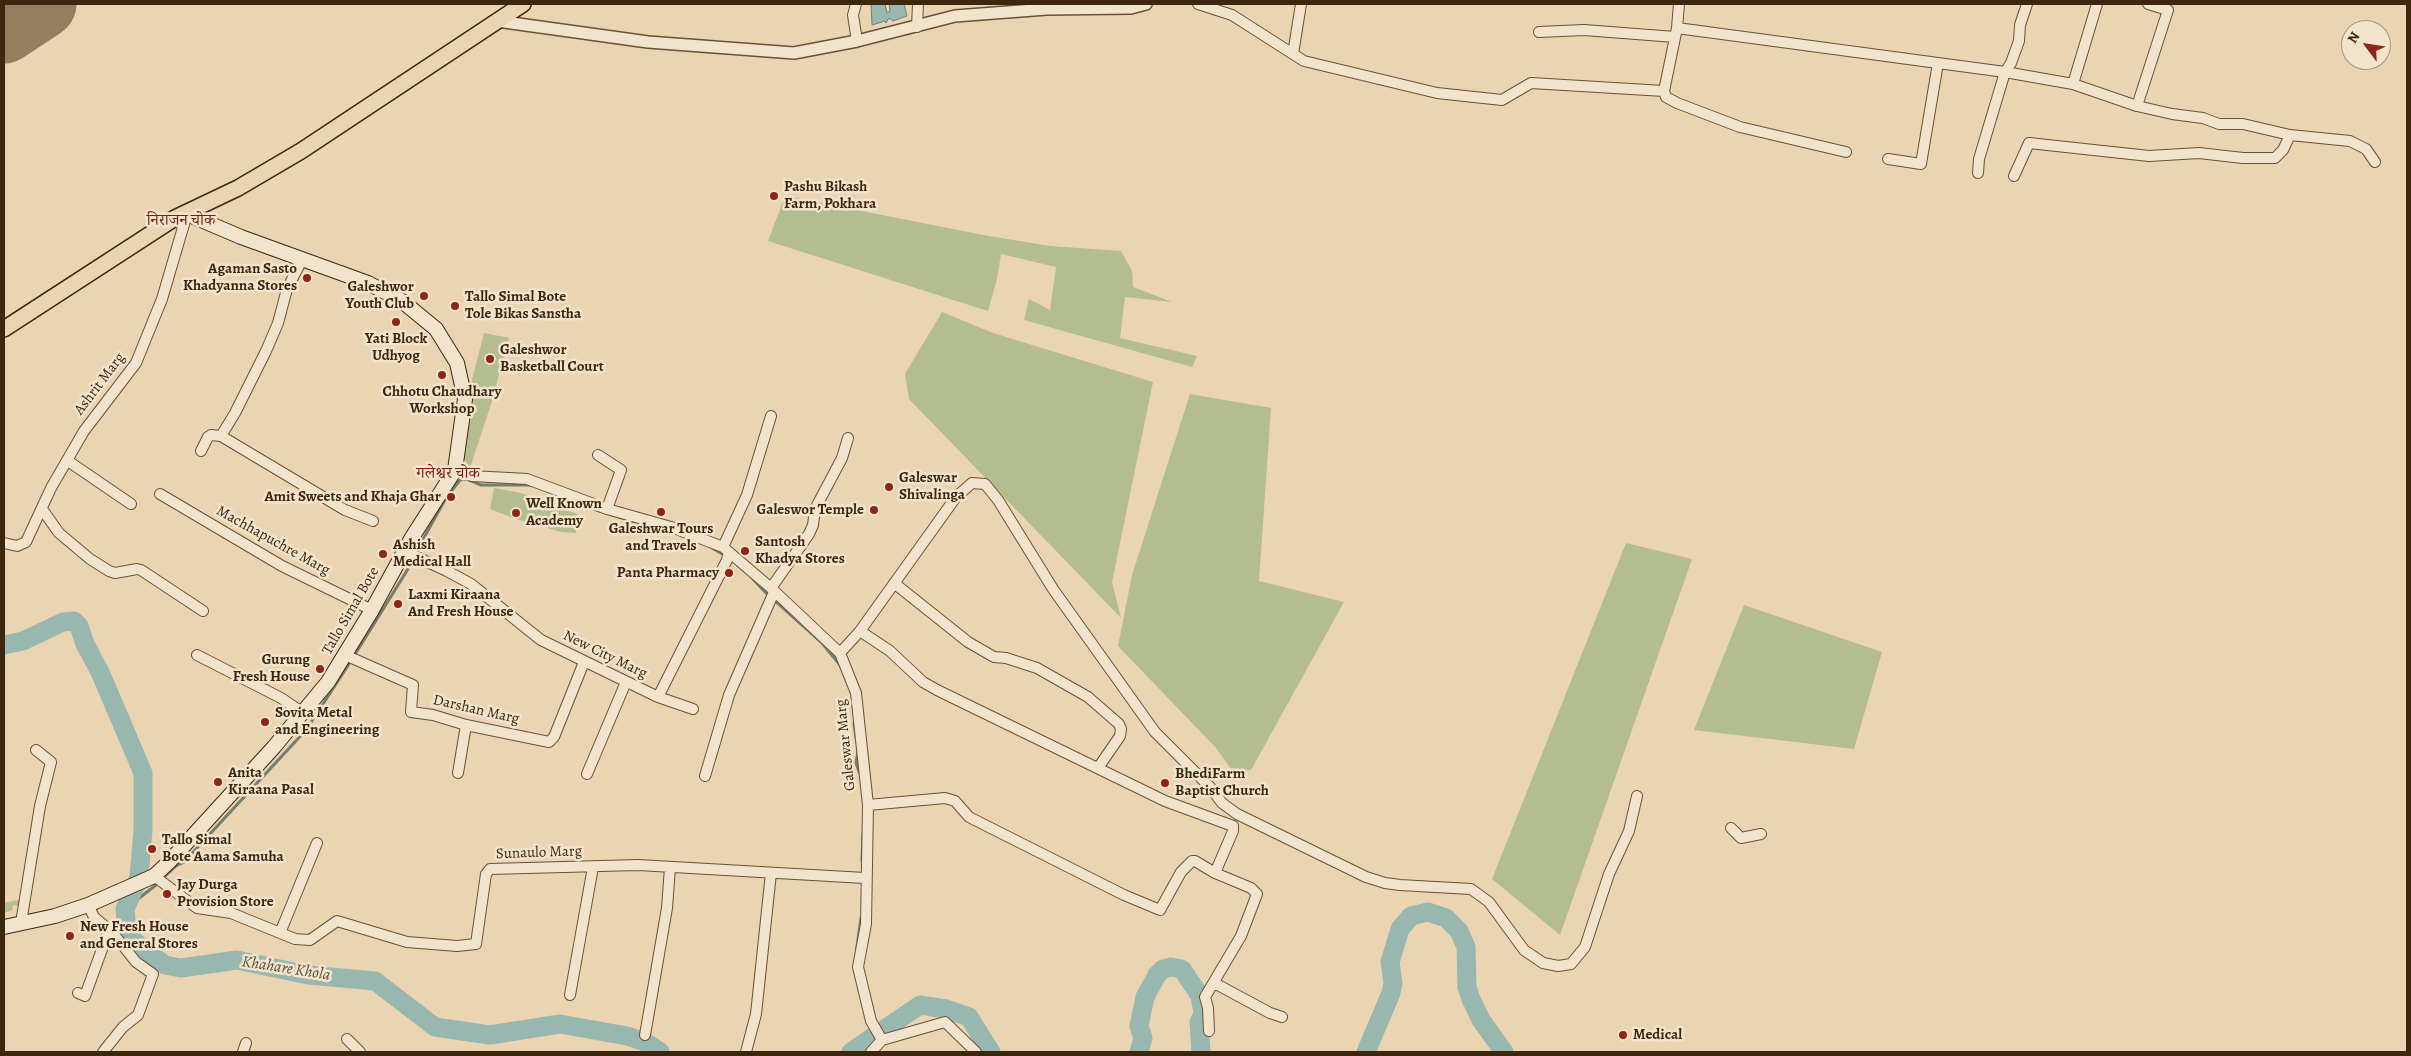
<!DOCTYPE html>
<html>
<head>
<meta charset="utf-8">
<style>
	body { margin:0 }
	#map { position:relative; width:2411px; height:1056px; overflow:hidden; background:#ebd4b2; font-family:Alegreya,serif }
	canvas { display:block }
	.frame { position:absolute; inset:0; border:5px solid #3c270e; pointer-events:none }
	.north { position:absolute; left:2341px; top:20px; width:50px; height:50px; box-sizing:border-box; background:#f2e3cd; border:1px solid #a99881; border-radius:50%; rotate:301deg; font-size:14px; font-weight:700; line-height:20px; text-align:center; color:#3c270e }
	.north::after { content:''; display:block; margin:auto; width:18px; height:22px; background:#8f2418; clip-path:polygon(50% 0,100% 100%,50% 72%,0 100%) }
</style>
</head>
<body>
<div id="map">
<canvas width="2411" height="1056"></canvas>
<div class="frame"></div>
<div class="north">N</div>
</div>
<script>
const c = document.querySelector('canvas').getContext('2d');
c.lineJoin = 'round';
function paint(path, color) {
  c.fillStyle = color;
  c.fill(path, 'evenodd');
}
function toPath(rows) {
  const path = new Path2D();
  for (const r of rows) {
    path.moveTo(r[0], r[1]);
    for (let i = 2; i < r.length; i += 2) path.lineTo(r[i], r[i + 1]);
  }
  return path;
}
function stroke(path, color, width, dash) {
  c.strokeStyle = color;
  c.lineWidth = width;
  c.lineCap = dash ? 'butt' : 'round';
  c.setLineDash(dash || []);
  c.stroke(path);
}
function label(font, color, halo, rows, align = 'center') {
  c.font = font + ' Alegreya,"Noto Serif Devanagari",serif';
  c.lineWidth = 5;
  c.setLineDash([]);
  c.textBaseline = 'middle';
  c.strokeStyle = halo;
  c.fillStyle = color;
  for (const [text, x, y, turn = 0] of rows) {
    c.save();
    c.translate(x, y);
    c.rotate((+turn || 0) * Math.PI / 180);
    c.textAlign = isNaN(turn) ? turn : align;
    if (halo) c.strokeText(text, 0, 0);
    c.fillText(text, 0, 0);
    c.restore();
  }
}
paint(toPath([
	[785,196,989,236,1050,246,1121,251,1132,271,1133,287,1172,302,1125,297,1120,338,1197,356,1192,367,1024,320,1029,299,1050,310,1056,267,1001,254,997,279,988,311,768,241],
	[942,312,993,333,1153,382,1112,582,1121,618,909,399,905,374],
	[484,333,509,338,496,385,497,386,470,468,463,457,471,409,472,380],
	[1190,394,1271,408,1259,581,1344,602,1251,770,1234,773,1216,748,1118,646,1132,575],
	[494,488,521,493,577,514,579,520,576,533,561,532,513,518,490,509],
	[1626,543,1692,559,1560,935,1492,879],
	[1744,605,1882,652,1854,749,1694,730],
	[22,899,22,907,14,905,12,907,13,910,4,913,4,903]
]), '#b3bd8f');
const water = toPath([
	[871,4,885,4,887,13,890,11,889,4,904,4,907,16,893,21,889,18,886,23,885,21,872,25,871,4]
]);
paint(water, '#98b8af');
stroke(water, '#737e6f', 1);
stroke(toPath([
	[584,506,635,522],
	[712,548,724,555],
	[417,550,446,498,460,480,467,479,481,485,532,485],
	[753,579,767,594],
	[774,600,822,643,840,665],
	[354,656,408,569],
	[854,723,856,737],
	[858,751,856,763,860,774],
	[862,861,863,834],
	[162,879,177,865,184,862,306,730,349,664],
	[125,909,156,885],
	[855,961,861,918]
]), '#737e6f', 3);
stroke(toPath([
	[4,645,23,641,63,622,74,621,79,626,85,644,100,672,143,773,143,830,139,877,125,909,127,931,135,942,165,965,181,968,237,960,308,975,375,981,435,1027,490,1035,560,1024,627,1036,645,1042,660,1052],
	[886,1028,920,1005,946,1009,969,1017,991,1052],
	[851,1052,874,1036],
	[1139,1052,1143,1038,1139,1026,1145,997,1157,975,1163,969,1171,967,1182,969,1200,996,1203,1014,1199,1022,1201,1052],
	[1366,1052,1391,993,1393,983,1390,962,1400,929,1411,916,1428,912,1446,918,1459,931,1466,947,1467,987,1471,999,1481,1020,1504,1052]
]), '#98b8af', 19);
stroke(toPath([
	[4,29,42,4]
]), '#947e60', 69);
const minor = toPath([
	[856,4,853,15,857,41],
	[1198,4,1232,15,1304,61,1437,93,1502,100,1531,83,1664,91,1677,28,1679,4],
	[917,27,918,4],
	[1677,28,2005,72,2073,84,2137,106,2172,114,2203,118,2219,124,2243,124,2290,135,2350,141,2366,149,2375,162],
	[1539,32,1584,30,1675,37],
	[1293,54,1301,4],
	[2073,84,2097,4],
	[1664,91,1666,97,1677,103,1740,127,1846,152],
	[2137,106,2168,10,2148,4],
	[1888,159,1921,164,1938,63],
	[1978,173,1979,159,2005,72,2011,63,2019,41,2020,25,2027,4],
	[2014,176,2029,143,2149,156,2199,153,2243,158,2275,158,2283,150,2290,135],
	[221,436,345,510,373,521],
	[201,451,208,437,211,435,221,436,235,413,266,351,278,323,287,289,303,258],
	[598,455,621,470,607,509],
	[68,461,131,504],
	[455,470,472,476,527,479,607,509,671,527,723,547,771,588,840,653,856,693,868,805,866,924,858,967,871,1021,882,1040,945,1022,976,1052],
	[160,494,282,566,372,610],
	[42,509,59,533,90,559,109,571,115,573,137,569,141,570,203,611],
	[4,543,17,546,26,542,51,488,84,431,136,363,162,299,187,214],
	[723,547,747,495,771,416],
	[404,551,447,571,471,584,541,640,658,697,727,560,729,552],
	[894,583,968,642,994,657,1006,658,1037,668,1088,697,1119,724,1121,729,1120,736,1098,768],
	[771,588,809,534,813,525,815,509,842,458,848,438],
	[860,631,890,651,923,682,937,690,1165,801,1233,826,1233,831,1215,873,1195,861,1192,861,1181,872,1160,910,1124,895,969,817,955,801,945,798,868,805],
	[840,653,860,631,956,497,972,483,985,484,998,500,1053,589,1155,732,1210,787,1222,803,1237,814,1366,877,1385,883,1400,885,1471,889,1489,902,1524,950,1543,963,1558,966,1571,964,1585,947,1609,874,1629,831,1637,796],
	[197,655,281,698,303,713],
	[345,655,413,685,411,712,433,715,466,725,549,742,554,737,584,662],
	[658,697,693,709],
	[458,773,466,725],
	[587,774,626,682],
	[705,776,729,695,774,592],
	[1731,828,1741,838,1761,834],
	[1215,873,1251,888,1257,894,1241,936,1212,985,1218,985,1270,1013,1282,1017],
	[154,876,197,908,231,913,295,939,310,940,337,921,407,942,457,946,476,944,486,874,490,869,638,865,865,878],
	[88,905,94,917,112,932,136,962,153,974,138,1015,123,1027,103,1052],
	[21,923,40,806,51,762,36,750],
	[280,933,317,843],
	[78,993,85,996,109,930],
	[570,995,593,867],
	[1209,1031,1208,1008,1205,997,1212,985],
	[645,1035,667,908,670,867],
	[347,1039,360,1052],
	[243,1052,246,1043],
	[746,1052,756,1014,771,873],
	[871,1052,882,1040]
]);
const tertiary = toPath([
	[497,21,648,42,794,53,857,41,955,16,1047,9,1131,8,1146,4]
]);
const secondary = toPath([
	[4,927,55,916,88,905,154,876,169,862,274,747,328,682,372,610,411,539,455,470,465,399,457,363,436,329,402,301,368,283,241,237,187,214]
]);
const primary = toPath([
	[4,329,175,218,238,188,301,151,523,4]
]);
stroke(minor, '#685237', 12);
stroke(tertiary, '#685237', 14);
stroke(secondary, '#3c270e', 16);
stroke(primary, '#3c270e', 18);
stroke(minor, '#f2e3cd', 10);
stroke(tertiary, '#f2e3cd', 11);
stroke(secondary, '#f2e3cd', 14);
stroke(primary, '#ebd4b2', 15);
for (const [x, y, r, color] of [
	[774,196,5,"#8f2418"],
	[307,278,5,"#8f2418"],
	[424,296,5,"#8f2418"],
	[455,306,5,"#8f2418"],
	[396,322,5,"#8f2418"],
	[490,359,5,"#8f2418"],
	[442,375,5,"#8f2418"],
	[889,487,5,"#8f2418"],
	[451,497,5,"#8f2418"],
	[874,510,5,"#8f2418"],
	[661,512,5,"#8f2418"],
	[516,513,5,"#8f2418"],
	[745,551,5,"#8f2418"],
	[383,554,5,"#8f2418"],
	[729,573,5,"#8f2418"],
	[398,604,5,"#8f2418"],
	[320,669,5,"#8f2418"],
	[265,722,5,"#8f2418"],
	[218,782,5,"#8f2418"],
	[1165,783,5,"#8f2418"],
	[152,849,5,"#8f2418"],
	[167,894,5,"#8f2418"],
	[70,936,5,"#8f2418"],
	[1623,1035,5,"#8f2418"]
]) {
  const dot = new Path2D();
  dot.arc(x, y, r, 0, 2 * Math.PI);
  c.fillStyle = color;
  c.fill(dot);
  stroke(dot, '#f2e3cd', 2);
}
label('bold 15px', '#3c270e', '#f2e3cd', [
	["Pashu Bikash",784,187],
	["Farm, Pokhara",784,204],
	["Agaman Sasto",297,269,"right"],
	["Khadyanna Stores",297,286,"right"],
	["Galeshwor",414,287,"right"],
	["Youth Club",414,304,"right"],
	["Tallo Simal Bote",465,297],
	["Tole Bikas Sanstha",465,314],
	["Yati Block",396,339,"center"],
	["Udhyog",396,356,"center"],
	["Galeshwor",500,350],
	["Basketball Court",500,367],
	["Chhotu Chaudhary",442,392,"center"],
	["Workshop",442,409,"center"],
	["Galeswar",899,478],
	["Shivalinga",899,495],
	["Amit Sweets and Khaja Ghar",441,497,"right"],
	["Well Known",526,504],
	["Academy",526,521],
	["Galeswor Temple",864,510,"right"],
	["Galeshwar Tours",661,529,"center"],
	["and Travels",661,546,"center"],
	["Santosh",755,542],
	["Khadya Stores",755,559],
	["Ashish",393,545],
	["Medical Hall",393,562],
	["Panta Pharmacy",719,573,"right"],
	["Laxmi Kiraana",408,595],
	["And Fresh House",408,612],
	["Gurung",310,660,"right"],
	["Fresh House",310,677,"right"],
	["Sovita Metal",275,713],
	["and Engineering",275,730],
	["Anita",228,773],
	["Kiraana Pasal",228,790],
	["BhediFarm",1175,774],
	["Baptist Church",1175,791],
	["Tallo Simal",162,840],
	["Bote Aama Samuha",162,857],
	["Jay Durga",177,885],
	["Provision Store",177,902],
	["New Fresh House",80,927],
	["and General Stores",80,944],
	["Medical",1633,1035]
], 'left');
label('15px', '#3c270e', '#f2e3cd', [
	["Ashrit Marg",100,384,-53],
	["Machhapuchre Marg",273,541,29],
	["Tallo Simal Bote",351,611,-60],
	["New City Marg",605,655,26],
	["Darshan Marg",476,710,13],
	["Galeswar Marg",846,745,-96],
	["Sunaulo Marg",539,853,-2]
]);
label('16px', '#7a1f14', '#f2e3cd', [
	["निराजन चोक",181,221],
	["गलेश्वर चोक",448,474]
]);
label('italic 16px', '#534b36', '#f2e3cd', [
	["Khahare Khola",286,969,9]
]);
</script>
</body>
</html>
